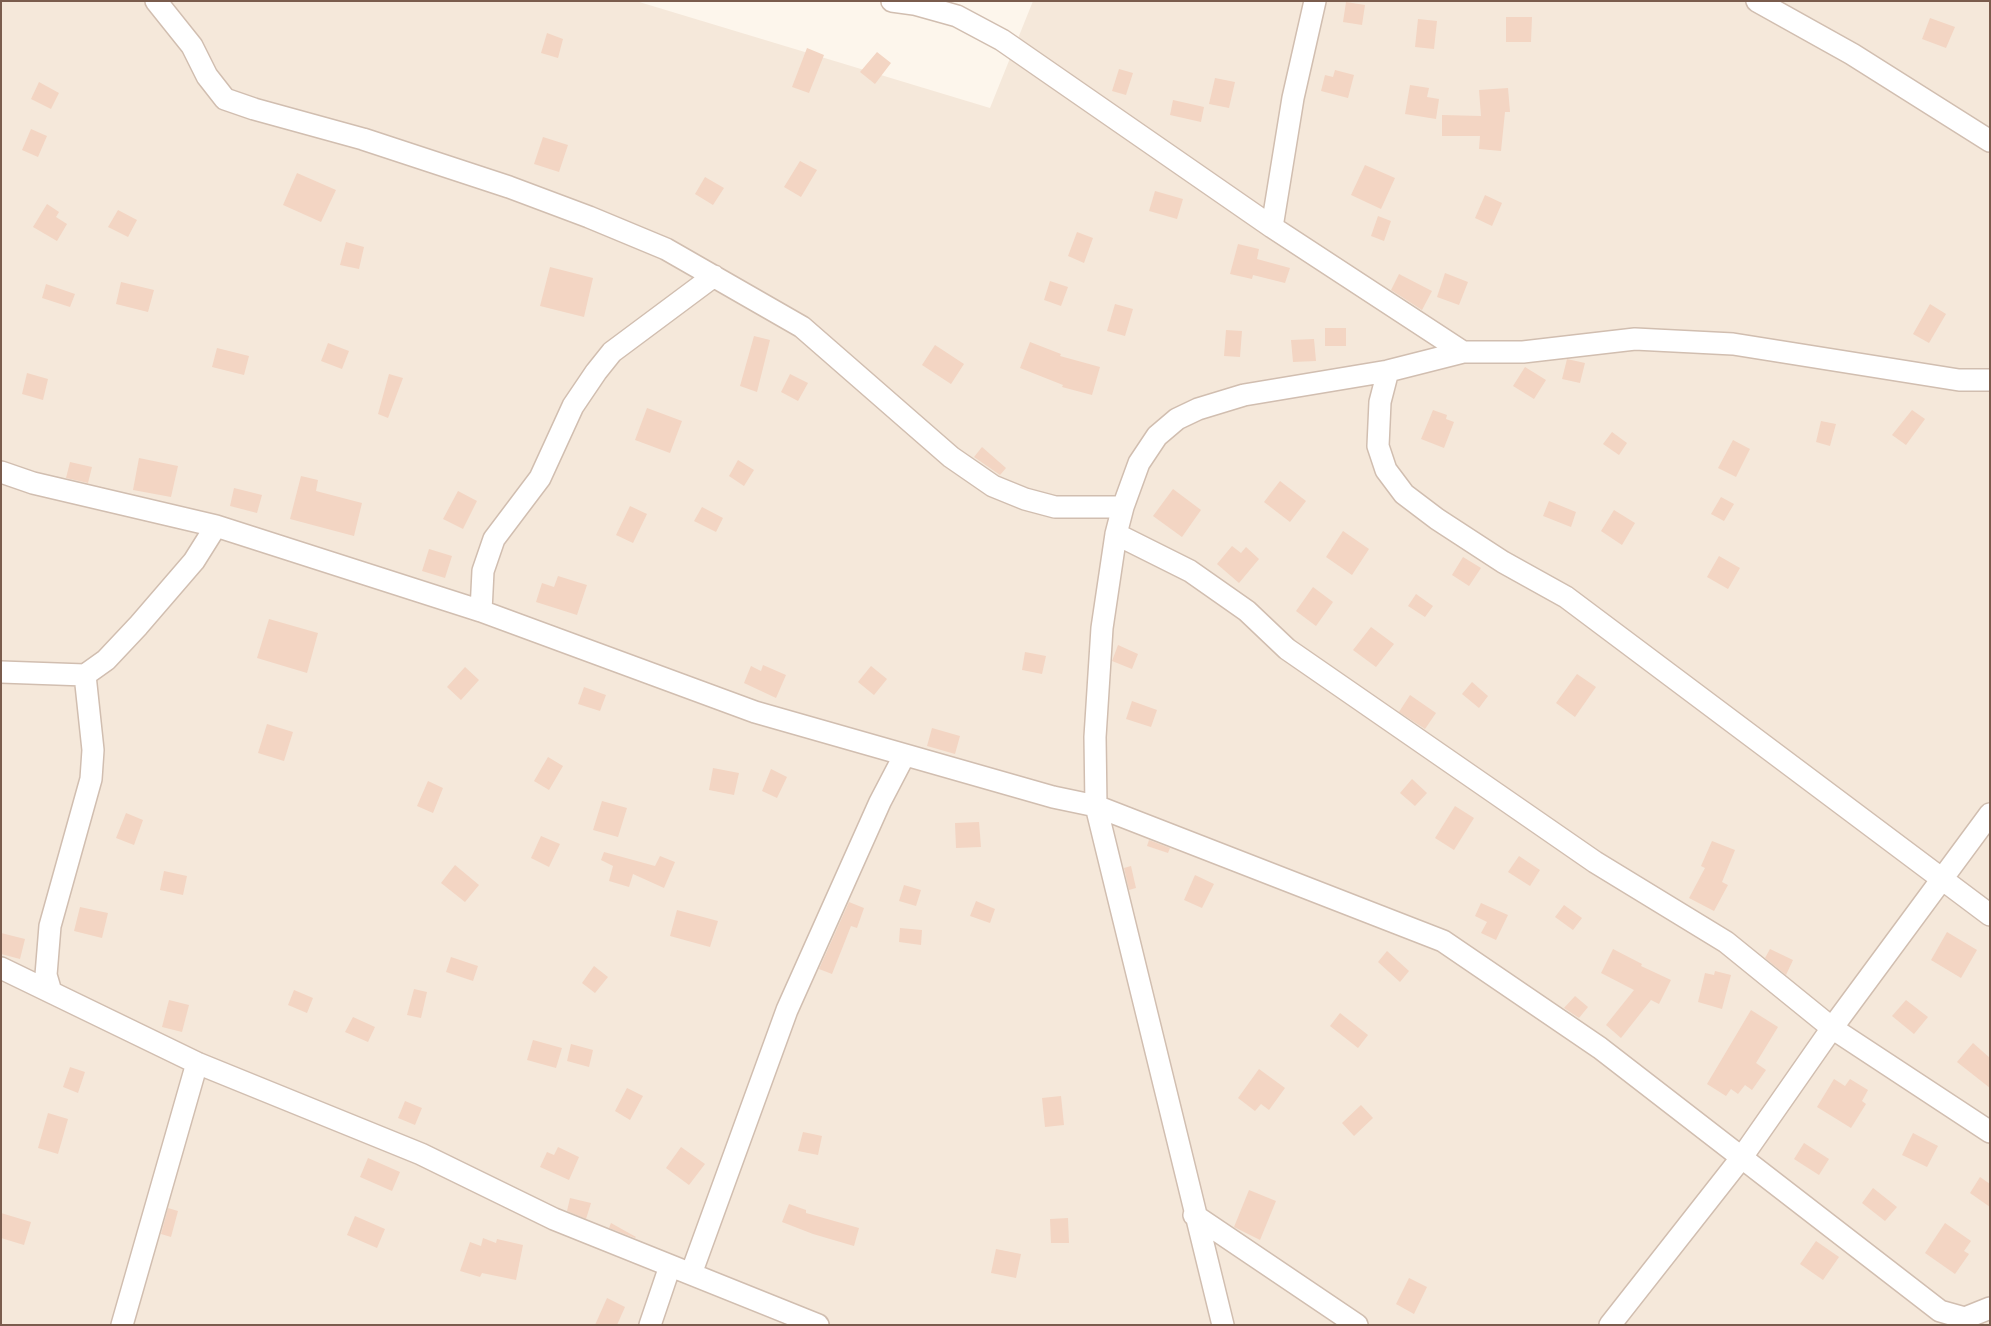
<!DOCTYPE html>
<html>
<head>
<meta charset="utf-8">
<style>
	body { margin:0 }
	#map { position:relative; width:1991px; height:1326px; overflow:hidden; background:#fdf6ec; font-family:"Alegreya Sans",sans-serif }
	canvas { display:block }
	.frame { position:absolute; inset:0; border:2px solid #7a5c4d; pointer-events:none }
</style>
</head>
<body>
<div id="map">
<canvas width="1991" height="1326"></canvas>
<div class="frame"></div>
</div>
<script>
const c = document.querySelector('canvas').getContext('2d');
c.lineJoin = 'round';
function paint(path, color) {
  c.fillStyle = color;
  c.fill(path, 'evenodd');
}
function toPath(rows) {
  const path = new Path2D();
  for (const r of rows) {
    path.moveTo(r[0], r[1]);
    for (let i = 2; i < r.length; i += 2) path.lineTo(r[i], r[i + 1]);
  }
  return path;
}
function stroke(path, color, width, dash) {
  c.strokeStyle = color;
  c.lineWidth = width;
  c.lineCap = dash ? 'butt' : 'round';
  c.setLineDash(dash || []);
  c.stroke(path);
}
paint(toPath([
	[1,1,636,1,990,108,1033,1,1990,1,1990,1325,1,1325]
]), '#f5e8da');
paint(toPath([
	[1346,2,1365,5,1362,25,1343,22],
	[1506,17,1532,17,1531,42,1506,42],
	[1930,18,1955,27,1946,48,1922,39],
	[1418,19,1437,21,1434,49,1415,47],
	[547,33,563,39,558,58,541,53],
	[807,48,824,55,809,93,792,87],
	[877,52,891,63,875,84,860,72],
	[1119,69,1133,73,1126,95,1112,91],
	[1335,70,1354,75,1348,98,1321,91,1325,75,1333,77],
	[1215,78,1235,82,1229,108,1209,104],
	[39,82,59,93,51,109,31,99],
	[1410,85,1429,88,1427,97,1439,99,1436,119,1405,114],
	[1508,88,1510,112,1505,112,1501,151,1479,149,1480,136,1442,136,1442,115,1481,116,1479,90],
	[1173,100,1204,107,1201,122,1170,115],
	[31,129,47,136,38,157,22,150],
	[543,137,568,145,559,172,534,164],
	[800,161,817,170,801,197,784,187],
	[1365,165,1395,178,1381,209,1351,195],
	[297,173,336,190,321,222,283,205],
	[705,177,724,188,713,205,695,194],
	[1155,191,1183,199,1177,219,1149,211],
	[1485,195,1502,203,1492,226,1475,218],
	[47,204,59,212,56,217,67,224,57,241,33,227],
	[118,210,137,220,128,237,108,227],
	[1378,216,1391,221,1384,241,1371,236],
	[1077,232,1093,238,1084,263,1068,256],
	[346,242,364,247,359,269,340,265],
	[1238,244,1259,249,1257,259,1290,268,1285,283,1253,275,1252,279,1230,274],
	[550,267,593,278,584,317,540,306],
	[1445,273,1468,282,1459,305,1437,297],
	[1399,274,1432,291,1422,310,1391,290],
	[1050,281,1068,287,1061,306,1044,300],
	[121,282,154,290,148,312,116,304],
	[46,284,75,294,70,307,42,298],
	[1115,304,1133,309,1125,336,1107,331],
	[1930,304,1946,314,1929,343,1913,334],
	[1325,328,1346,328,1346,346,1325,346],
	[1226,330,1242,331,1240,357,1224,356],
	[754,336,770,340,757,392,740,386],
	[1314,339,1316,361,1293,362,1291,340],
	[1030,342,1061,354,1060,356,1100,367,1092,395,1062,387,1063,385,1020,368],
	[328,343,349,351,342,369,321,361],
	[935,345,964,364,951,384,922,365],
	[217,348,249,356,244,375,212,367],
	[1567,359,1585,363,1580,383,1562,379],
	[1525,367,1546,380,1534,399,1513,386],
	[27,373,48,379,43,400,22,394],
	[389,374,403,378,388,418,378,414],
	[790,374,808,383,798,401,781,392],
	[647,408,682,421,670,453,635,440],
	[1433,410,1447,415,1446,419,1454,422,1444,448,1421,439],
	[1912,410,1925,419,1906,445,1892,435],
	[1821,421,1836,424,1830,446,1816,442],
	[1612,432,1627,443,1619,455,1603,444],
	[1733,440,1750,449,1736,477,1718,468],
	[982,447,1006,468,1000,475,974,457],
	[139,458,178,466,171,497,133,490],
	[738,460,754,470,744,486,729,476],
	[70,462,92,467,88,483,66,478],
	[301,476,318,480,316,491,362,503,354,536,290,519],
	[1280,481,1306,501,1290,522,1264,502],
	[234,488,262,495,257,513,230,506],
	[1173,489,1201,510,1182,537,1153,516],
	[458,491,477,501,463,529,443,519],
	[1721,497,1734,504,1724,521,1711,514],
	[1549,501,1576,512,1571,527,1543,516],
	[630,506,647,514,633,543,616,535],
	[702,507,723,518,716,532,694,521],
	[1614,510,1635,523,1622,545,1601,531],
	[1343,531,1369,549,1352,575,1326,557],
	[1232,546,1241,553,1246,547,1259,559,1239,583,1217,564],
	[429,549,452,556,445,578,422,571],
	[1719,556,1740,568,1728,589,1707,577],
	[1463,557,1481,568,1469,586,1452,575],
	[558,576,587,585,577,615,536,602,542,583,554,587],
	[1313,587,1333,602,1316,626,1296,611],
	[1416,594,1433,606,1425,617,1408,606],
	[269,619,318,633,307,673,257,658],
	[1371,627,1394,644,1376,667,1353,650],
	[1118,645,1138,654,1132,669,1112,661],
	[1025,652,1046,656,1042,674,1022,670],
	[763,665,786,675,776,698,744,683,751,666,761,671],
	[871,666,887,679,874,695,858,682],
	[465,667,479,680,461,700,447,687],
	[1577,674,1596,687,1575,717,1556,703],
	[1472,682,1488,696,1479,708,1462,694],
	[584,687,606,695,600,711,578,704],
	[1410,695,1436,713,1425,729,1399,712],
	[1132,701,1157,710,1151,727,1126,719],
	[267,724,293,732,284,761,258,753],
	[932,728,960,736,955,754,927,746],
	[548,757,563,766,549,790,534,781],
	[713,768,739,773,734,795,709,790],
	[771,769,787,777,777,798,762,791],
	[1412,779,1427,793,1415,806,1400,793],
	[428,781,443,788,433,813,417,806],
	[602,801,627,808,618,837,593,830],
	[1455,806,1474,818,1454,850,1435,838],
	[126,813,143,820,134,845,116,838],
	[979,822,981,847,956,848,955,823],
	[541,836,560,844,549,867,531,858],
	[1149,840,1170,848,1168,853,1147,846],
	[1712,841,1735,850,1722,882,1728,885,1714,911,1689,898,1705,868,1701,866],
	[604,852,655,866,660,856,675,862,664,888,633,874,629,887,609,881,613,866,601,860],
	[1519,856,1540,870,1530,886,1508,872],
	[455,865,479,885,465,902,441,883],
	[1131,866,1136,888,1129,890,1124,868],
	[164,871,187,876,183,895,160,890],
	[1195,875,1214,884,1202,908,1184,900],
	[904,885,921,890,916,906,899,901],
	[976,901,995,909,990,923,970,916],
	[849,902,864,908,857,928,851,926,832,974,819,969],
	[1481,903,1508,915,1496,940,1481,933,1487,922,1475,916],
	[1564,905,1582,918,1573,930,1555,917],
	[80,907,108,913,102,938,74,931],
	[677,910,718,921,710,947,670,936],
	[900,928,922,930,921,945,899,942],
	[1947,932,1977,950,1961,978,1931,960],
	[1,933,25,939,20,959,1,954],
	[1613,949,1642,964,1641,966,1671,980,1659,1004,1651,1000,1621,1038,1606,1025,1634,990,1601,973],
	[1770,949,1793,960,1786,975,1765,958],
	[1387,951,1409,971,1400,982,1378,962],
	[451,957,478,966,473,981,446,972],
	[594,966,608,977,595,993,582,983],
	[1715,971,1731,975,1722,1009,1698,1002,1705,973,1714,975],
	[414,989,427,992,421,1018,407,1015],
	[294,990,313,998,307,1013,288,1005],
	[1575,996,1588,1007,1579,1018,1564,1008],
	[169,1000,189,1005,182,1032,162,1027],
	[1906,1000,1928,1017,1914,1034,1892,1016],
	[1751,1010,1778,1027,1756,1063,1766,1070,1752,1090,1745,1085,1738,1094,1731,1089,1726,1096,1707,1084],
	[1340,1013,1368,1035,1358,1048,1330,1026],
	[353,1017,375,1027,368,1042,345,1032],
	[533,1040,562,1048,556,1068,527,1060],
	[1973,1043,1990,1058,1990,1088,1957,1062],
	[571,1044,593,1050,589,1067,567,1061],
	[70,1067,85,1072,78,1093,63,1087],
	[1259,1069,1285,1088,1269,1110,1261,1104,1255,1111,1238,1098],
	[1834,1079,1845,1086,1850,1079,1868,1090,1862,1101,1866,1104,1851,1128,1817,1107],
	[627,1088,643,1096,630,1120,615,1111],
	[1061,1096,1064,1125,1045,1127,1042,1098],
	[405,1101,422,1108,415,1125,398,1118],
	[1361,1105,1373,1118,1354,1136,1342,1123],
	[48,1113,68,1119,58,1154,38,1148],
	[803,1132,822,1136,818,1155,798,1151],
	[1913,1133,1938,1146,1927,1167,1902,1155],
	[1804,1143,1829,1159,1819,1175,1794,1159],
	[558,1147,579,1157,569,1180,540,1167,547,1152,554,1155],
	[681,1147,705,1164,689,1185,666,1168],
	[368,1158,400,1172,392,1191,360,1177],
	[1980,1177,1990,1184,1990,1207,1970,1193],
	[1873,1188,1897,1207,1885,1221,1862,1203],
	[1249,1190,1276,1201,1260,1240,1234,1227],
	[570,1198,591,1203,586,1219,567,1211],
	[789,1204,806,1210,806,1213,859,1228,854,1246,813,1234,782,1222],
	[168,1208,178,1211,171,1237,161,1234],
	[1,1213,31,1222,24,1245,1,1238],
	[355,1216,385,1229,377,1248,347,1235],
	[1068,1218,1069,1243,1051,1243,1050,1219],
	[611,1223,636,1237,635,1238,609,1228],
	[1945,1223,1971,1241,1964,1251,1969,1254,1955,1274,1925,1253],
	[483,1238,496,1243,497,1239,523,1245,516,1280,482,1273,480,1277,460,1271,470,1242,481,1246],
	[1816,1241,1839,1257,1823,1280,1800,1264],
	[996,1249,1021,1254,1016,1278,991,1273],
	[1409,1278,1427,1287,1414,1314,1396,1304],
	[607,1298,625,1307,617,1325,595,1325]
]), '#f3d5c3');
const minor = toPath([
	[156,1,192,46,207,76,225,99,254,109,363,139,509,187,589,217,666,249,802,327,951,457,993,486,1025,499,1055,507,1123,507],
	[892,1,914,4,957,16,1002,40,1272,227,1463,352],
	[1757,1,1852,54,1990,141],
	[1272,227,1293,98,1315,1],
	[1388,371,1380,402,1378,446,1386,470,1404,494,1437,519,1503,562,1566,597,1990,915],
	[1,472,33,483,216,526,481,611,755,712,1053,797,1096,806,1443,941,1600,1048,1940,1311,1965,1318,1990,1308],
	[1116,534,1190,571,1247,611,1287,649,1595,862,1726,942,1832,1028,1990,1132],
	[481,611,483,571,494,539,540,478,573,406,596,372,612,352,714,276],
	[1,672,85,675,106,660,138,626,194,561,216,526],
	[1,968,197,1063,421,1154,554,1219,818,1325],
	[51,992,46,975,50,926,91,779,93,750,85,675],
	[1194,1215,1357,1325],
	[691,1274,787,1010,880,802,904,756],
	[122,1325,197,1063],
	[650,1325,670,1266],
	[1223,1325,1096,806,1095,737,1102,628,1116,534,1123,507,1139,463,1157,436,1177,419,1198,409,1244,395,1388,371,1463,352,1523,352,1635,339,1733,344,1959,380,1990,380],
	[1610,1325,1742,1157,1832,1028,1990,814]
]);
stroke(minor, '#d1beb0', 24);
stroke(minor, '#fff', 21);
</script>
</body>
</html>
